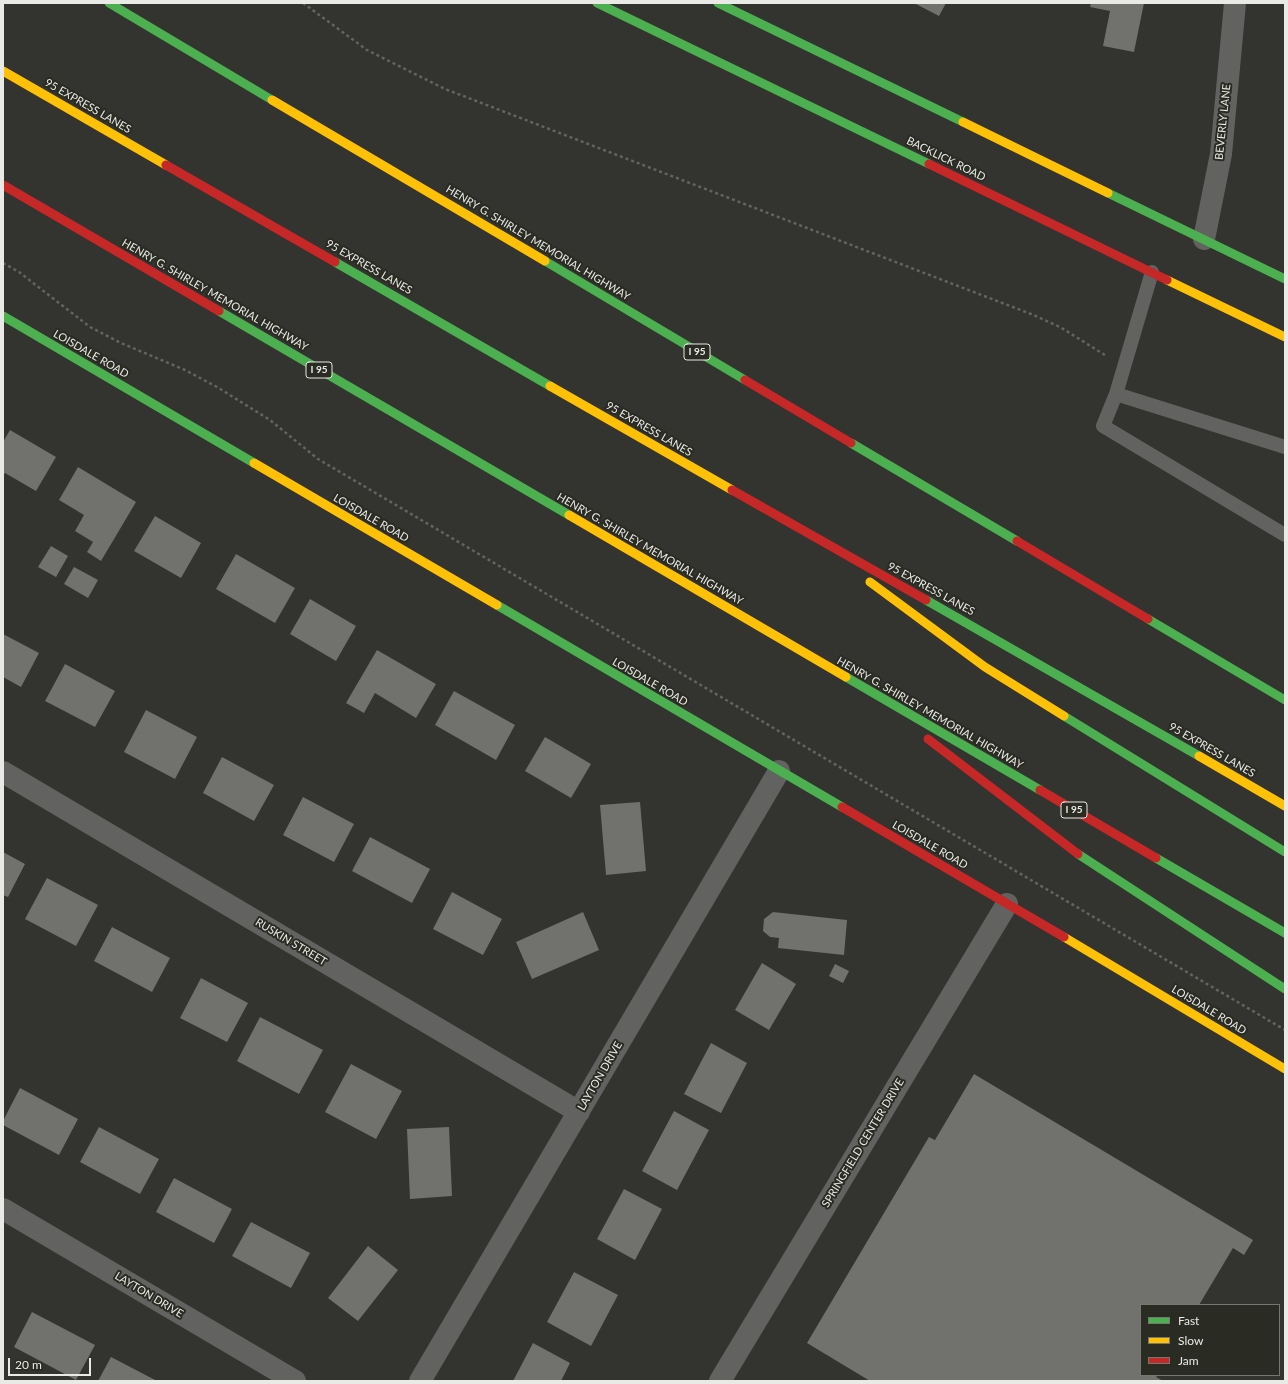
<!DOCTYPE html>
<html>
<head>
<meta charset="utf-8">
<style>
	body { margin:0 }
	#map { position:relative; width:1288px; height:1384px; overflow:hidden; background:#33332f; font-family:Lato,sans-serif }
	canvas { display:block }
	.frame { position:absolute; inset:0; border:4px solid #e9eae5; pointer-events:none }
	.legend { position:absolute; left:1140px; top:1304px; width:140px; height:72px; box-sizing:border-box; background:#2a2b23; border:1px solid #767771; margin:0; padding:5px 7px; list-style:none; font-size:12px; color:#e9eae5 }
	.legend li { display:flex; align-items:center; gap:8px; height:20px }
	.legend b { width:20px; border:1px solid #767771 }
	.scale { position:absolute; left:8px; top:1358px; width:83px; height:18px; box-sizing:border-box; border:2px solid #e9eae5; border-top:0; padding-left:5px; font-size:12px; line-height:14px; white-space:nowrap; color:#e9eae5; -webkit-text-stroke:3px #2a2b23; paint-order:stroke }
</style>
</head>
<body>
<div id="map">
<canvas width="1288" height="1384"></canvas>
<div class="frame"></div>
<ul class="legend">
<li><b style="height:5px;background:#4caf50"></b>Fast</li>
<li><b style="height:5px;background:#ffc107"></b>Slow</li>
<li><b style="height:5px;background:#c62828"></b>Jam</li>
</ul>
<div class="scale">20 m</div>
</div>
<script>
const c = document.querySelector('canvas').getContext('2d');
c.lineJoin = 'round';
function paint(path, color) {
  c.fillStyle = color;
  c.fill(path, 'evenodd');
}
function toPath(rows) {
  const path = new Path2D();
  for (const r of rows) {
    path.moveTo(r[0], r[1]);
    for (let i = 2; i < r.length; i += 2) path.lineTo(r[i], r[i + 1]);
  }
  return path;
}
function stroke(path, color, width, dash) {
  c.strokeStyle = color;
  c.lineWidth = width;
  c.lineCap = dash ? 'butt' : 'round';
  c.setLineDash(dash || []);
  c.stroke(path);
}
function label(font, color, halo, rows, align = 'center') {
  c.font = font + ' Lato,sans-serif';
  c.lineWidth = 4;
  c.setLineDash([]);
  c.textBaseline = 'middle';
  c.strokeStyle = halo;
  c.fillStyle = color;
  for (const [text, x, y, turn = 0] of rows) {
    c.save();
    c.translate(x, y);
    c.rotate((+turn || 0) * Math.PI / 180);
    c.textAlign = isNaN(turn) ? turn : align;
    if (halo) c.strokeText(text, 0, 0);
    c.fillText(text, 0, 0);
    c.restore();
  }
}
paint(toPath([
	[914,3,946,3,939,16],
	[1091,3,1144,3,1134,52,1103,46,1110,11,1090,7],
	[10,430,56,457,36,491,5,473,3,476,3,442],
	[78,467,136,502,101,561,87,552,93,542,75,531,84,515,59,500],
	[155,516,201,543,181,578,134,551],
	[51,546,68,556,56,577,38,567],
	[236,554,295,588,275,623,216,589],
	[74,567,98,580,88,598,64,584],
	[310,599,356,626,336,661,290,634],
	[3,634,39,653,21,687,3,677],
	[377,650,436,684,416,718,375,693,364,713,346,703],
	[65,664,115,691,95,727,45,701],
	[454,691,515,725,496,760,435,725],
	[146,710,197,737,175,779,124,752],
	[545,737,591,764,571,798,525,771],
	[222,757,274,785,254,821,203,793],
	[303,797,354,824,334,862,283,835],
	[640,802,646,871,606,875,600,805],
	[370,837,430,869,412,903,352,871],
	[3,852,25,864,8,897,3,895],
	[47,878,98,905,76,946,25,919],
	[452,892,502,919,483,955,433,929],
	[583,912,599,950,532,979,516,942],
	[773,912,847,920,844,955,778,948,779,938,770,937,763,931,764,919],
	[112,927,170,958,152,992,94,961],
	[762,963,796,984,769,1030,735,1010],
	[835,964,849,971,843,983,829,976],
	[201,978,248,1003,227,1042,180,1018],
	[260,1017,323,1050,299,1094,237,1061],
	[711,1043,747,1063,721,1113,684,1094],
	[351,1064,402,1091,376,1139,325,1112],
	[974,1074,1253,1240,1244,1255,1233,1248,1199,1305,1141,1305,1141,1375,1158,1375,1156,1377,1163,1381,870,1381,807,1343,929,1137,935,1140],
	[20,1088,78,1119,59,1155,3,1125,3,1121],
	[674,1111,709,1130,677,1190,642,1171],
	[99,1127,159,1159,140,1194,80,1162],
	[449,1127,452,1196,410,1199,407,1129],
	[174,1178,232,1209,214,1243,156,1212],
	[624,1189,662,1209,635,1260,597,1239],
	[251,1222,310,1253,291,1288,232,1256],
	[368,1246,398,1270,358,1321,328,1298],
	[574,1272,618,1295,591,1346,547,1322],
	[32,1312,95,1345,76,1380,14,1347],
	[533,1343,570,1363,561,1381,513,1381],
	[111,1357,157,1381,98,1381]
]), '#71716d');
stroke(toPath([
	[303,3,367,50,445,89,1031,314,1060,327,1105,355],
	[3,263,19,272,90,327,121,343,185,370,217,387,270,420,318,459,1285,1030]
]), '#636360', 2.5, [3, 3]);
stroke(toPath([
	[1152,272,1116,394,1285,447],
	[1116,394,1103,426,1285,535]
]), '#626360', 14);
stroke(toPath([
	[1204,239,1221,154,1235,3],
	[3,772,579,1112],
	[3,1209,295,1381],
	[420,1381,779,771],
	[720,1381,1007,904]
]), '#626360', 22);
stroke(toPath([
	[109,3,272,100],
	[597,3,929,164],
	[718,3,963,122],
	[1108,193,1285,279],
	[545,261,745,380],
	[335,262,550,386],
	[219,311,569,515],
	[3,316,254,463],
	[851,443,1017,541],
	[926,600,1199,756],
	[497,605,842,807],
	[1148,619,1285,700],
	[846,677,1040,790],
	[1064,716,1285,852],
	[1078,854,1285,989],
	[1156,858,1285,933]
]), '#4caf50', 9);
stroke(toPath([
	[3,71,166,165],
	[272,100,545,261],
	[963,122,1108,193],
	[1167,280,1285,337],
	[550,386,732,490],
	[254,463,497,605],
	[569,515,846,677],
	[870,582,985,667,1064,716],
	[1199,756,1285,806],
	[1064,937,1285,1069]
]), '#ffc107', 9);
stroke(toPath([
	[929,164,1167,280],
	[166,165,335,262],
	[3,185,219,311],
	[745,380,851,443],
	[732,490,926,600],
	[1017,541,1148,619],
	[928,739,1078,854],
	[1040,790,1156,858],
	[842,807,1064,937]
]), '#c62828', 9);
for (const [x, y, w] of [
	[697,352,26],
	[319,370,26],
	[1074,810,26]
]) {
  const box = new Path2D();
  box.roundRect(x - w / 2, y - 8, w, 16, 3);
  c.fillStyle = '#2a2b23';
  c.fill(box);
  stroke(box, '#e9eae5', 1);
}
label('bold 10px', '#e9eae5', null, [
	["I 95",697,352],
	["I 95",319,370],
	["I 95",1074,810]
]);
label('11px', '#e9eae5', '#2a2b23', [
	["95 EXPRESS LANES",88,106,30],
	["BEVERLY LANE",1223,122,-84],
	["BACKLICK ROAD",946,159,26],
	["HENRY G. SHIRLEY MEMORIAL HIGHWAY",538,243,31],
	["95 EXPRESS LANES",369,267,30],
	["HENRY G. SHIRLEY MEMORIAL HIGHWAY",215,295,30],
	["LOISDALE ROAD",91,354,30],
	["95 EXPRESS LANES",649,429,30],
	["LOISDALE ROAD",371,518,30],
	["HENRY G. SHIRLEY MEMORIAL HIGHWAY",650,549,30],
	["95 EXPRESS LANES",931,589,29],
	["LOISDALE ROAD",650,682,30],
	["HENRY G. SHIRLEY MEMORIAL HIGHWAY",930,713,30],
	["95 EXPRESS LANES",1212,750,30],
	["LOISDALE ROAD",930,845,30],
	["RUSKIN STREET",291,942,31],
	["LOISDALE ROAD",1209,1010,31],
	["LAYTON DRIVE",600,1076,-60],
	["SPRINGFIELD CENTER DRIVE",863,1143,-59],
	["LAYTON DRIVE",149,1295,31]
]);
</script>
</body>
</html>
